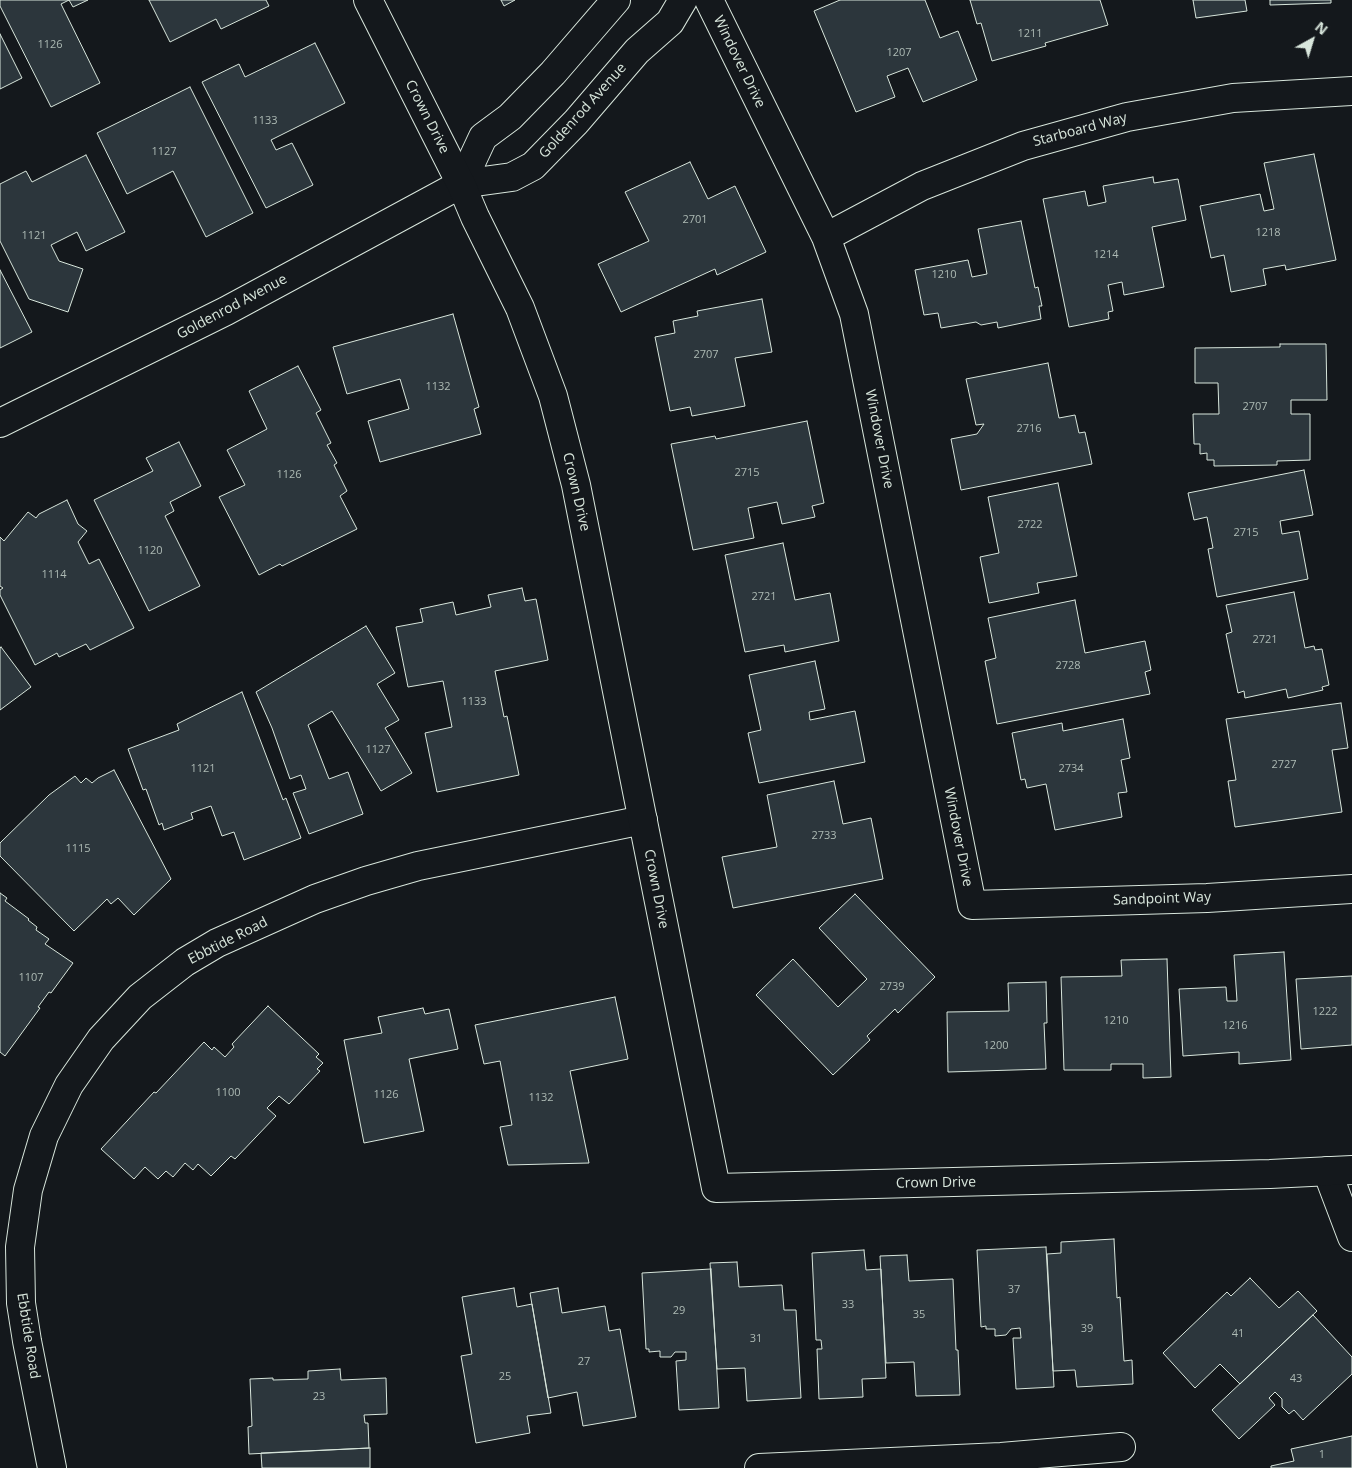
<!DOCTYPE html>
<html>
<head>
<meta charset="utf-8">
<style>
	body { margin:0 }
	#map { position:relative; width:1352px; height:1468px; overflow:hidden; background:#14181c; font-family:"Open Sans",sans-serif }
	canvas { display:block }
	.north { position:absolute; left:1287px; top:15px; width:50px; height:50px; -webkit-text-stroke:4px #14181c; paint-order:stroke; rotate:39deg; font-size:14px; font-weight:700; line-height:20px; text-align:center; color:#d8e6dc }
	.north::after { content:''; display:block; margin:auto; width:18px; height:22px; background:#d8e6dc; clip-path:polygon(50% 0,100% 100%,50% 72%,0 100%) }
</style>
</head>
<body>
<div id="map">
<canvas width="1352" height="1468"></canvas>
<div class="north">N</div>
</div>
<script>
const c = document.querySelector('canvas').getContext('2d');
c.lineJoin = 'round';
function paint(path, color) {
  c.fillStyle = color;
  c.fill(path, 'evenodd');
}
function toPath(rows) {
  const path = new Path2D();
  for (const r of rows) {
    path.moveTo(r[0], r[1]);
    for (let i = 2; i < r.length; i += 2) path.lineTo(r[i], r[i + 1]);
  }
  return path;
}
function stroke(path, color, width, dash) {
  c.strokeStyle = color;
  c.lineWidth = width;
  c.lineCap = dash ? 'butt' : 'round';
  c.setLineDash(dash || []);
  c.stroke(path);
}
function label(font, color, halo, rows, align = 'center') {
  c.font = font + ' "Open Sans",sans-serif';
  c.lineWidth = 4;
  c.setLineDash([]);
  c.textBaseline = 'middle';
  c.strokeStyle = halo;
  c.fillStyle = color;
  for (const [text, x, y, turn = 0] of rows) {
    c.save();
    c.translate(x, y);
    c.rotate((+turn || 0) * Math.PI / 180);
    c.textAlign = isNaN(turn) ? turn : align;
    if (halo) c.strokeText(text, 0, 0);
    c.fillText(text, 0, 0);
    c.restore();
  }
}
const building = toPath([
	[0,0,69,0,61,4,100,83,51,107,0,6,0,0],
	[69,0,88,0,73,7,69,0],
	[149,0,266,0,269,6,221,29,216,19,170,42,149,0],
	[501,0,515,0,504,6,501,0],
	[840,0,925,0,940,38,958,31,977,80,923,102,908,68,887,76,895,97,856,112,814,11,840,0],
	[970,0,1100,0,1108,25,1045,43,1046,46,992,61,981,23,977,24,970,0],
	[1193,0,1245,0,1247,11,1196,18,1193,0],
	[1270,0,1331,0,1331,3,1270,5,1270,0],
	[0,34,22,78,0,89,0,34],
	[315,43,345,103,271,140,276,150,292,143,313,185,266,208,202,82,239,64,245,77,315,43],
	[190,87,253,213,206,237,173,171,127,194,97,133,190,87],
	[1314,154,1336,260,1286,270,1285,265,1263,269,1266,285,1231,292,1224,255,1211,258,1200,206,1260,194,1264,211,1274,209,1264,163,1314,154],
	[86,155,125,232,86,251,77,232,51,245,59,261,83,269,68,312,29,299,0,241,0,184,26,171,32,182,86,155],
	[690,162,708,199,735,186,766,252,717,275,715,269,621,312,598,264,649,241,625,192,690,162],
	[1153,177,1154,183,1178,179,1186,220,1152,227,1164,287,1124,295,1122,282,1108,285,1113,311,1108,312,1109,319,1069,327,1043,199,1085,191,1088,206,1106,202,1103,186,1153,177],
	[1021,221,1035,288,1038,287,1042,306,1039,306,1041,319,998,328,997,322,981,325,976,322,941,328,938,313,924,315,915,270,968,260,972,277,987,274,978,229,1021,221],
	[0,270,32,332,0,348,0,270],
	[762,299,772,352,735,358,745,406,692,416,690,407,670,411,655,337,675,333,673,321,698,316,697,311,762,299],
	[453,314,479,407,474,409,481,434,380,462,368,421,409,409,400,379,347,394,333,347,453,314],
	[1280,344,1326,344,1327,400,1291,400,1291,414,1310,414,1310,460,1277,461,1277,465,1214,466,1214,460,1207,460,1207,453,1200,454,1200,444,1194,444,1193,414,1219,414,1218,383,1195,383,1195,348,1280,347,1280,344],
	[1048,363,1059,418,1075,415,1079,433,1085,432,1092,464,961,490,951,439,977,434,984,424,976,425,966,379,1048,363],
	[298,366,321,410,316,413,331,443,327,445,337,463,334,465,347,491,340,496,357,529,282,566,280,564,259,575,219,497,245,485,227,450,267,429,249,391,298,366],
	[807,421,824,503,812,506,815,517,782,524,777,502,748,508,754,538,693,550,671,444,715,436,716,439,807,421],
	[179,442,201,486,170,502,174,511,165,516,200,586,149,611,94,500,153,471,146,458,179,442],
	[1304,470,1313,515,1280,521,1282,534,1299,531,1308,579,1217,597,1208,549,1213,548,1207,517,1194,520,1188,493,1304,470],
	[1058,483,1077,576,1037,583,1039,593,989,603,980,557,999,553,988,497,1058,483],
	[67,500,78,524,87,531,78,542,89,564,99,559,134,628,90,650,86,644,59,657,57,653,35,665,0,595,0,590,3,588,0,586,0,537,4,541,28,512,36,518,39,514,67,500],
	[783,543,795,600,830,593,839,641,785,652,784,645,745,652,725,555,783,543],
	[522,588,525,601,536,599,548,660,495,671,504,717,507,716,519,775,437,792,425,733,452,727,443,681,408,687,396,627,423,622,420,609,453,602,456,615,491,607,488,595,522,588],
	[1294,592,1305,648,1314,646,1315,650,1322,649,1329,685,1322,687,1323,690,1288,698,1286,689,1245,698,1244,691,1238,693,1226,634,1232,632,1226,605,1294,592],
	[1075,600,1085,653,1145,641,1151,670,1145,672,1150,694,997,724,985,661,996,658,988,618,1075,600],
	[366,626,395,673,377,684,399,720,385,728,412,773,381,791,332,711,308,725,329,779,348,772,363,814,309,834,293,793,306,789,301,775,290,779,272,728,256,692,366,626],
	[1,647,31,687,0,710,0,648,1,647],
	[815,661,825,709,809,712,810,720,855,711,865,762,759,783,748,733,761,730,749,675,815,661],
	[242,692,283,800,286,798,301,838,244,860,234,832,222,836,211,806,191,813,193,819,164,830,162,823,159,825,146,789,143,790,128,749,179,730,177,724,242,692],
	[1341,703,1348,748,1332,750,1342,812,1235,827,1228,781,1236,780,1226,719,1341,703],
	[1123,719,1130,758,1121,760,1127,792,1118,793,1122,817,1055,830,1046,784,1027,788,1025,779,1021,780,1012,733,1062,723,1063,731,1123,719],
	[114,770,171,879,134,915,118,898,111,904,107,899,74,931,0,856,0,843,49,795,75,776,81,783,86,778,92,783,98,778,114,770],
	[834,781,843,824,871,818,883,879,733,908,722,857,777,847,767,795,834,781],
	[0,893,7,898,5,901,29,919,28,920,37,927,36,930,49,939,45,944,73,963,51,993,49,992,38,1007,40,1008,5,1056,0,1052,0,893],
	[855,894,935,977,898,1013,895,1009,867,1036,870,1040,833,1075,756,995,793,959,838,1007,867,979,819,928,855,894],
	[1284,952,1291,1060,1239,1064,1239,1052,1183,1056,1179,989,1226,987,1227,1001,1237,1001,1234,955,1284,952],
	[1167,959,1171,1077,1143,1078,1143,1064,1111,1064,1111,1070,1064,1070,1061,977,1122,976,1121,960,1167,959],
	[1352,976,1352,1045,1301,1049,1296,979,1352,976],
	[1046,982,1047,1023,1044,1023,1046,1069,948,1072,947,1012,1009,1011,1008,983,1046,982],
	[615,997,628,1059,570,1071,589,1163,508,1165,500,1127,512,1125,500,1061,484,1064,475,1025,615,997],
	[268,1006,319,1054,316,1057,323,1063,317,1069,320,1071,289,1104,279,1096,267,1108,276,1116,235,1159,231,1156,211,1176,198,1164,193,1170,185,1163,173,1177,166,1171,158,1179,145,1167,134,1179,101,1149,154,1092,156,1093,204,1042,212,1050,214,1047,225,1057,234,1047,232,1044,268,1006],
	[423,1008,425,1014,449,1009,458,1049,409,1059,424,1131,364,1143,344,1040,382,1033,378,1017,423,1008],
	[1114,1239,1117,1298,1120,1297,1124,1361,1132,1360,1133,1384,1077,1387,1075,1370,1053,1371,1047,1254,1061,1253,1061,1242,1114,1239],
	[1046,1247,1054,1387,1016,1389,1013,1338,1021,1338,1020,1328,1011,1329,1006,1335,995,1336,995,1329,986,1329,986,1326,981,1327,977,1250,1046,1247],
	[864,1250,866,1270,881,1269,886,1378,862,1379,863,1397,819,1399,817,1349,822,1349,821,1340,816,1340,812,1253,864,1250],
	[907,1255,909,1281,953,1279,956,1350,958,1350,960,1395,916,1396,914,1362,886,1363,880,1256,907,1255],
	[737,1262,739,1287,782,1285,784,1310,796,1310,801,1398,747,1401,745,1368,717,1369,710,1263,737,1262],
	[711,1269,719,1408,679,1410,676,1361,686,1360,686,1352,675,1352,671,1357,660,1357,660,1351,649,1352,649,1349,646,1349,642,1273,711,1269],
	[1250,1278,1279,1308,1298,1291,1317,1311,1240,1384,1220,1364,1195,1388,1163,1353,1227,1292,1231,1296,1250,1278],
	[514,1288,517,1307,532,1304,551,1413,527,1416,530,1433,476,1443,461,1356,472,1354,462,1297,514,1288],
	[558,1288,562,1313,605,1306,609,1331,620,1329,636,1417,583,1426,577,1392,548,1398,530,1293,558,1288],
	[1313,1315,1352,1357,1352,1374,1303,1420,1294,1410,1289,1414,1282,1407,1282,1399,1275,1392,1269,1398,1275,1405,1239,1439,1212,1410,1313,1315],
	[340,1369,341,1380,386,1378,387,1414,364,1415,365,1423,368,1423,369,1448,249,1454,248,1427,252,1426,250,1379,273,1378,273,1380,308,1379,308,1371,340,1369],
	[1352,1436,1352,1468,1271,1468,1271,1466,1294,1461,1291,1449,1352,1436],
	[370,1448,370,1468,262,1468,261,1453,370,1448]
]);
paint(building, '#2c363c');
stroke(building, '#d8e6dc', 1);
const minor = toPath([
	[709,0,826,237,854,314,972,905,1207,898,1352,889],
	[461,184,483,137,510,117,553,73,616,0],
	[826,237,922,186,1023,146,1127,117,1233,98,1352,91],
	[0,423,226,311,461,184,512,177,533,166,576,122,637,51,670,22,683,0],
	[1327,1171,1352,1237],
	[52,1468,27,1341,21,1303,20,1247,28,1190,44,1136,69,1085,101,1039,140,997,185,962,217,943,315,899,366,881,418,866,643,820],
	[759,1468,1001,1457,1121,1447]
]);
const tertiary = toPath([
	[368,0,461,184,475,217,520,308,553,396,576,485,716,1188,1270,1174,1352,1170]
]);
stroke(minor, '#d8e6dc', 30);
stroke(tertiary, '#d8e6dc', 30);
stroke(minor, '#14181c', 28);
stroke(tertiary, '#14181c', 28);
label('11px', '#adbab4', null, [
	["1211",1030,34],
	["1126",50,45],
	["1207",899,53],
	["1133",265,121],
	["1127",164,152],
	["2701",695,220],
	["1218",1268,233],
	["1121",34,236],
	["1214",1106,255],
	["1210",944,275],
	["2707",706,355],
	["1132",438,387],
	["2707",1255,407],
	["2716",1029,429],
	["2715",747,473],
	["1126",289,475],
	["2722",1030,525],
	["2715",1246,533],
	["1120",150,551],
	["1114",54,575],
	["2721",764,597],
	["2721",1265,640],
	["2728",1068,666],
	["1133",474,702],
	["1127",378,750],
	["2727",1284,765],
	["1121",203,769],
	["2734",1071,769],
	["2733",824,836],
	["1115",78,849],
	["1107",31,978],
	["2739",892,987],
	["1222",1325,1012],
	["1210",1116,1021],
	["1216",1235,1026],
	["1200",996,1046],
	["1100",228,1093],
	["1126",386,1095],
	["1132",541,1098],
	["37",1014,1290],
	["33",848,1305],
	["29",679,1311],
	["35",919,1315],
	["39",1087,1329],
	["41",1238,1334],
	["31",756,1339],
	["27",584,1362],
	["25",505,1377],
	["43",1296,1379],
	["23",319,1397],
	["1",1322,1455]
]);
label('14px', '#d8e6dc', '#14181c', [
	["Windover Drive",739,62,64],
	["Goldenrod Avenue",583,111,-48],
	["Crown Drive",427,117,63],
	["Starboard Way",1080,130,-15],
	["Goldenrod Avenue",232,307,-28],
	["Windover Drive",879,439,79],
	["Crown Drive",576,492,77],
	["Windover Drive",958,837,79],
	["Crown Drive",656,889,79],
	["Sandpoint Way",1162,899,-2],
	["Ebbtide Road",228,941,-27],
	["Crown Drive",936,1183,-1],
	["Ebbtide Road",28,1336,81]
]);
</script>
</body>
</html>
